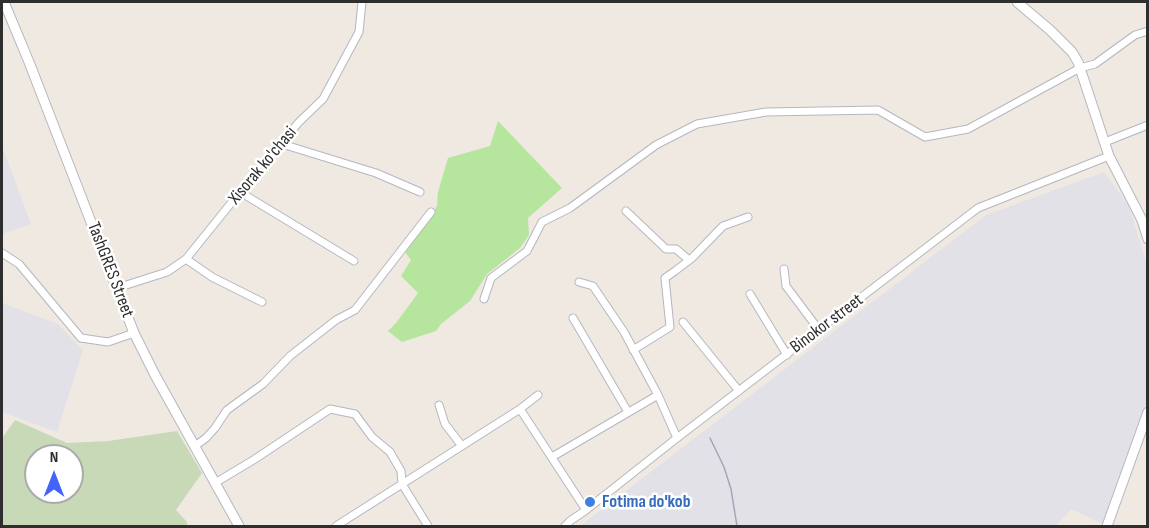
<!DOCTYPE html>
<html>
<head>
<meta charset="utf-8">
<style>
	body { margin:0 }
	#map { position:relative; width:1149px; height:528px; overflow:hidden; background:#efe9e1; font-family:"Sofia Sans Condensed",sans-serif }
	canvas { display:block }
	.frame { position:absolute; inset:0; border:3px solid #2e2e2e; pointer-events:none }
	.north { position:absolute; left:24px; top:444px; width:60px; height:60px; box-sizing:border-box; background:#fff; border:2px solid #ababab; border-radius:50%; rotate:0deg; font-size:16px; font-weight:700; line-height:24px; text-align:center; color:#2e2e2e }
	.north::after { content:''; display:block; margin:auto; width:21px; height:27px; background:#4264fb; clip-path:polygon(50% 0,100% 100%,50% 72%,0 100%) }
</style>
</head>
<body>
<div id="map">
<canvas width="1149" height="528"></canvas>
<div class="frame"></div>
<div class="north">N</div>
</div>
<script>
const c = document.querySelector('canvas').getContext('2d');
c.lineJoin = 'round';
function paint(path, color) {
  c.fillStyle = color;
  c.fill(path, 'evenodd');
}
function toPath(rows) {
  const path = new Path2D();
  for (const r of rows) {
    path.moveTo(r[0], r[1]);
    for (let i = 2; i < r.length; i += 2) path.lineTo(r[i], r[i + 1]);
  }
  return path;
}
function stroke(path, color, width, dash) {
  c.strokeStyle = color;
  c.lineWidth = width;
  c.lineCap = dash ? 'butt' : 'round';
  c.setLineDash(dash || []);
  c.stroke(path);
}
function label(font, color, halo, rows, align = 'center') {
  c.font = font + ' "Sofia Sans Condensed",sans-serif';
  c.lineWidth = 5;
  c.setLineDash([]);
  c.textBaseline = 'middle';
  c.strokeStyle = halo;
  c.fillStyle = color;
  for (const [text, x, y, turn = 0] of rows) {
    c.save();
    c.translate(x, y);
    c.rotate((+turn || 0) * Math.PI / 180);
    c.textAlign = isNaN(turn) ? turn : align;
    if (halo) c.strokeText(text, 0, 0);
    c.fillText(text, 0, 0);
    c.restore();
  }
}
paint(toPath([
	[2,146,31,224,2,234],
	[1104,172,1129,206,1147,265,1148,398,1103,524,1071,509,1056,526,580,526,986,215],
	[2,303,58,324,83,350,57,432,2,412]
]), '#e3e1e8');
paint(toPath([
	[498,121,562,188,528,218,529,235,520,248,487,274,470,301,441,324,436,331,402,342,388,331,396,323,418,293,401,276,411,260,405,252,437,206,438,192,448,158,490,146]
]), '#b6e59e');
paint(toPath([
	[15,420,67,443,108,441,177,431,202,473,176,510,187,522,187,526,2,526,2,438],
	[36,456,72,456,72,492,36,492]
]), '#c8d9b8');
const minor = toPath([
	[1105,142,1148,125],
	[282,144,376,173,420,192],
	[240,192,354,261],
	[626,211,666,249,676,249,689,260],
	[2,253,19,264,81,338,108,342,134,333],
	[186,259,212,277,262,302],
	[784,269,786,286,819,330],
	[579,282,593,286,624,332,658,395,677,438],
	[117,288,167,272,186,259,240,192,299,122,323,99,359,32,362,2],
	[750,294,787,355],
	[484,299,491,278,527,251,542,222,570,208,656,145,697,124,766,112,878,110,925,137,968,129,1080,68,1095,64,1135,35,1148,31],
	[573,318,628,412],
	[683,322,739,391],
	[633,350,670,327,665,278,675,271,692,258,723,226,748,217],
	[439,405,445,424,462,446],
	[520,409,586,510],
	[195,446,206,438,215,428,227,410,263,384,290,356,336,320,355,310,431,212],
	[552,457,658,395],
	[215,483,255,459,330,409,355,414,372,437,390,452,401,471,402,484,428,526],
	[336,526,520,409,538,395],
	[565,526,570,521,586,510,677,438,978,208,1109,156]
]);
const secondary = toPath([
	[4,2,29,62,134,333,155,375,239,526],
	[1017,2,1050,30,1072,52,1078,62,1109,156,1142,220,1148,239],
	[1107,526,1148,412]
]);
stroke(minor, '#b4b7c1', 9);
stroke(secondary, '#b4b7c1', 11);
stroke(minor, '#fff', 7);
stroke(secondary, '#fff', 9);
stroke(toPath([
	[2,272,2,273],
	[710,438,724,467,731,489,737,526]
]), '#a3a6b8', 1.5);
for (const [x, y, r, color] of [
	[590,502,6,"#3f7fe0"]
]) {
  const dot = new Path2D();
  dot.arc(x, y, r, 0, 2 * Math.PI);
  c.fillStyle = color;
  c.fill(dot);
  stroke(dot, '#fff', 2);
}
label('18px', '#2e2e2e', '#fff', [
	["Xisorak ko'chasi",263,166,-50],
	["TashGRES Street",110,270,69],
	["Binokor street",827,324,-37]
]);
label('bold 18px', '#366cbe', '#fff', [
	["Fotima do'kob",602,502]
], 'left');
</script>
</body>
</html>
